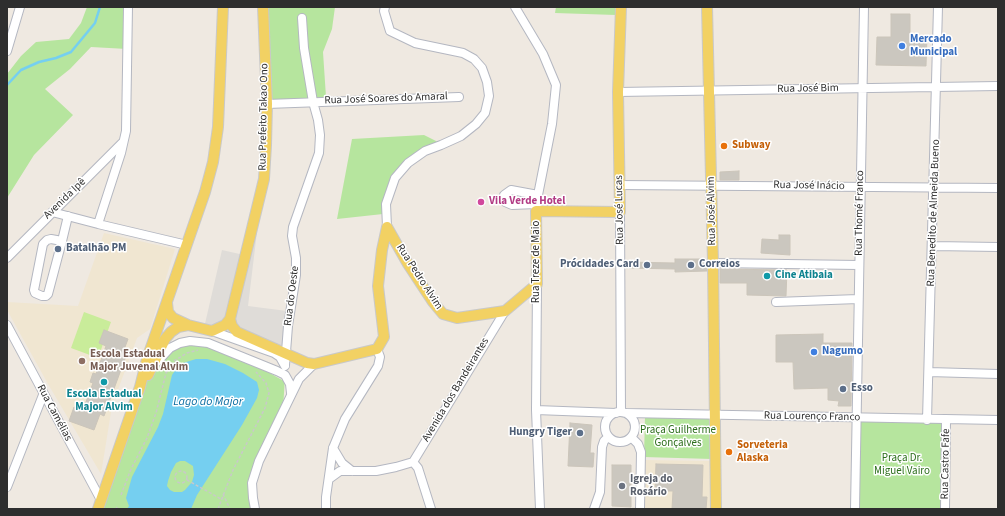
<!DOCTYPE html>
<html>
<head>
<meta charset="utf-8">
<style>
	body { margin:0 }
	#map { position:relative; width:1005px; height:516px; overflow:hidden; background:#efe9e1; font-family:"Source Sans 3",sans-serif }
	canvas { display:block }
	.frame { position:absolute; inset:0; border:8px solid #2e2e2e; pointer-events:none }
</style>
</head>
<body>
<div id="map">
<canvas width="1005" height="516"></canvas>
<div class="frame"></div>
</div>
<script>
const c = document.querySelector('canvas').getContext('2d');
c.lineJoin = 'round';
function paint(path, color) {
  c.fillStyle = color;
  c.fill(path, 'evenodd');
}
function toPath(rows) {
  const path = new Path2D();
  for (const r of rows) {
    if (r.length === 3) {
      path.moveTo(r[0] + r[2], r[1]);
      path.arc(r[0], r[1], r[2], 0, 2 * Math.PI);
      continue;
    }
    path.moveTo(r[0], r[1]);
    for (let i = 2; i < r.length; i += 2) path.lineTo(r[i], r[i + 1]);
  }
  return path;
}
function stroke(path, color, width, dash) {
  c.strokeStyle = color;
  c.lineWidth = width;
  c.lineCap = dash ? 'butt' : 'round';
  c.setLineDash(dash || []);
  c.stroke(path);
}
function label(font, color, halo, rows, align = 'center') {
  c.font = font + ' "Source Sans 3",sans-serif';
  c.lineWidth = 3;
  c.setLineDash([]);
  c.textBaseline = 'middle';
  c.strokeStyle = halo;
  c.fillStyle = color;
  for (const [text, x, y, turn = 0] of rows) {
    c.save();
    c.translate(x, y);
    c.rotate((+turn || 0) * Math.PI / 180);
    c.textAlign = isNaN(turn) ? turn : align;
    if (halo) c.strokeText(text, 0, 0);
    c.fillText(text, 0, 0);
    c.restore();
  }
}
paint(toPath([
	[104,233,175,249,150,329,137,338,112,406,101,474,48,384,7,310,7,302,78,306],
	[644,460,712,461,713,509,643,509]
]), '#f0e6d1');
paint(toPath([
	[87,7,128,7,127,49,91,47,70,69,45,89,73,115,34,155,7,198,7,74,21,56,36,42,69,39,81,23],
	[265,7,335,7,332,29,323,52,326,97,268,102],
	[556,7,616,7,616,15,555,13],
	[424,135,440,143,405,161,383,214,337,219,352,139],
	[205,343,247,360,282,380,285,377,283,409,250,483,254,509,101,509,143,387,152,370,165,357,180,345],
	[645,416,712,417,712,459,644,457],
	[860,422,944,422,943,509,860,509]
]), '#b6e59e');
paint(toPath([
	[84,312,111,322,98,358,71,348]
]), '#c9ec9a');
paint(toPath([
	[260,207,248,306,287,311,283,346,244,334,232,319],
	[222,250,244,255,225,324,204,328]
]), '#dfdcd8');
paint(toPath([
	[196,359,207,359,225,364,243,373,257,382,259,390,257,398,242,425,197,495,191,509,127,509,129,506,126,498,132,477,158,427,163,414,172,375,177,368,183,363],
	[180,461,185,461,193,466,194,475,192,482,185,490,182,492,174,492,170,490,167,486,168,481,171,472,176,463]
]), '#75cff0');
stroke(toPath([
	[7,85,21,70,39,62,56,58,71,52,95,23,100,7]
]), '#75cff0', 2.5);
const building = toPath([
	[891,14,910,14,910,36,927,36,926,66,876,65,877,37,891,37,891,14],
	[739,171,739,180,720,180,720,172,739,171],
	[779,235,790,235,790,255,761,253,762,239,779,240,779,235],
	[675,259,706,259,707,271,675,272,675,269,626,268,626,262,675,263,675,259],
	[720,269,787,270,786,296,747,295,747,283,720,283,720,269],
	[104,330,128,339,122,355,126,356,104,416,100,414,94,430,69,421,74,407,83,410,93,383,90,382,93,373,96,374,106,346,99,343,104,330],
	[823,334,823,343,852,343,851,406,838,406,839,401,828,400,828,388,794,389,793,362,776,362,776,335,823,334],
	[570,423,592,425,590,453,594,453,593,467,568,466,570,423],
	[656,464,703,465,702,497,707,497,706,509,672,509,673,491,655,491,656,464],
	[612,465,631,465,631,507,612,506,612,465]
]);
paint(building, '#cbc7bf');
stroke(building, '#cbc5ba', 1);
const minor = toPath([
	[385,7,384,11,390,31,415,43,463,53,474,59,482,68,487,82,489,96,485,113,476,124,461,136,441,145,425,151,408,163,395,178,386,204,387,227],
	[515,7,543,54,556,85,552,124,538,195,536,211],
	[7,51,20,7],
	[618,92,998,86],
	[267,104,459,97],
	[619,185,998,188],
	[536,204,512,205,505,202,504,195,511,190,538,195],
	[52,212,98,224,187,245],
	[620,212,621,412],
	[98,224,121,153,126,131,128,7],
	[62,241,51,239,47,240,43,244,34,290,35,293,42,296,46,296,48,294,62,241,68,216],
	[933,246,998,247],
	[7,258,122,143],
	[713,263,859,265],
	[537,284,536,410,540,509],
	[776,302,858,299],
	[7,325,101,500],
	[212,331,274,353,280,357,285,366],
	[157,362,170,348,180,343,190,341,208,343,277,371,285,375,290,384,291,393],
	[285,365,288,326,296,275,296,258,292,236,293,227,319,153,320,135,318,120,313,102,304,48,302,18],
	[929,372,998,374],
	[536,410,616,413],
	[620,427,15],
	[626,413,998,420],
	[927,420,938,7],
	[631,437,638,444,641,452,640,509],
	[333,448,342,463,352,471],
	[413,462,505,311],
	[413,462,418,468,431,509],
	[329,479,340,471,376,471,396,467,413,462],
	[7,487,43,395],
	[255,509,253,498,252,483,259,461,299,379,314,364],
	[326,509,326,497,333,448,345,419,378,366,380,357,377,349],
	[594,509,600,492,602,447,604,441,608,437],
	[855,509,864,7],
	[945,509,946,420]
]);
const major = toPath([
	[707,7,713,263,716,509],
	[387,227,408,264,433,302,443,314,457,318,505,311,537,284,536,211,620,212,618,92,621,7],
	[167,303,168,312,173,318,188,325,212,331,225,325,230,319,264,179,266,145,267,104,263,7],
	[230,319,232,326,237,332,307,363,314,364,377,349,384,337,378,286,382,250,387,227],
	[148,375,165,339,171,332,178,327,188,325],
	[98,509,140,387,147,359,205,192,213,162,218,127,223,7]
]);
stroke(minor, '#b4b7c1', 10);
stroke(major, '#c9c9c9', 12);
stroke(toPath([
	[181,477,6],
	[187,480,221,499],
	[223,494,230,509],
	[121,495,131,469,147,438,156,413,166,373,174,361,187,353,198,350],
	[116,509,117,507],
	[218,509,233,470,265,408,269,393,266,383,256,372]
]), '#c9c9c9', 1.5, [3, 2]);
stroke(minor, '#fff', 8);
stroke(major, '#f2d163', 10);
for (const [x, y, r, color] of [
	[902,46,4,"#3f7fe0"],
	[724,146,4,"#e8710a"],
	[481,202,4,"#d1479c"],
	[58,249,4,"#5c6f8a"],
	[647,265,4,"#5c6f8a"],
	[691,265,4,"#5c6f8a"],
	[767,276,4,"#0f9aa8"],
	[814,352,4,"#3f7fe0"],
	[82,361,4,"#8d6e63"],
	[104,382,4,"#0f9aa8"],
	[843,389,4,"#5c6f8a"],
	[580,433,4,"#5c6f8a"],
	[729,452,4,"#e8710a"],
	[622,486,4,"#6b7280"]
]) {
  const dot = new Path2D();
  dot.arc(x, y, r, 0, 2 * Math.PI);
  c.fillStyle = color;
  c.fill(dot);
  stroke(dot, '#fff', 1.5);
}
label('bold 11px', '#366cbe', '#fff', [
	["Mercado",910,40],
	["Municipal",910,53],
	["Nagumo",822,352]
], 'left');
label('11px', '#2e2e2e', '#fff', [
	["Rua José Bim",808,89,-1],
	["Rua José Soares do Amaral",386,99,-2],
	["Rua Prefeito Takao Ono",264,117,-89],
	["Rua José Inácio",809,186,1],
	["Avenida Ipê",65,199,-44],
	["Rua José Lucas",620,210,-91],
	["Rua José Alvim",712,211,-91],
	["Rua Thomé Franco",860,213,-89],
	["Rua Benedito de Almeida Bueno",934,213,-88],
	["Rua Treze de Maio",537,262,-90],
	["Rua Pedro Alvim",419,277,57],
	["Rua do Oeste",292,296,-83],
	["Avenida dos Bandeirantes",456,390,-59],
	["Rua Camélias",54,413,62],
	["Rua Lourenço Franco",812,417,1],
	["Rua Castro Fafe",946,464,-89]
]);
label('bold 11px', '#c56008', '#fff', [
	["Subway",732,146],
	["Sorveteria",737,446],
	["Alaska",737,459]
], 'left');
label('bold 11px', '#b23c85', '#fff', [
	["Vila Verde Hotel",489,202]
], 'left');
label('bold 11px', '#4e5e75', '#fff', [
	["Batalhão PM",66,249],
	["Prócidades Card",639,265,"right"],
	["Correios",699,265],
	["Esso",851,389],
	["Hungry Tiger",572,433,"right"]
], 'left');
label('bold 11px', '#0d838f', '#fff', [
	["Cine Atibaia",775,276],
	["Escola Estadual",104,395,"center"],
	["Major Alvim",104,408,"center"]
], 'left');
label('bold 11px', '#785e54', '#fff', [
	["Escola Estadual",90,355],
	["Major Juvenal Alvim",90,368]
], 'left');
label('11px', '#2c6e1b', '#fff', [
	["Praça Guilherme",678,431],
	["Gonçalves",678,444],
	["Praça Dr.",902,459],
	["Miguel Vairo",902,472]
]);
label('bold 11px', '#5b616d', '#fff', [
	["Igreja do",630,480],
	["Rosário",630,493]
], 'left');
label('italic 12px', '#0d6fa3', '#fff', [
	["Lago do Major",208,402]
]);
</script>
</body>
</html>
